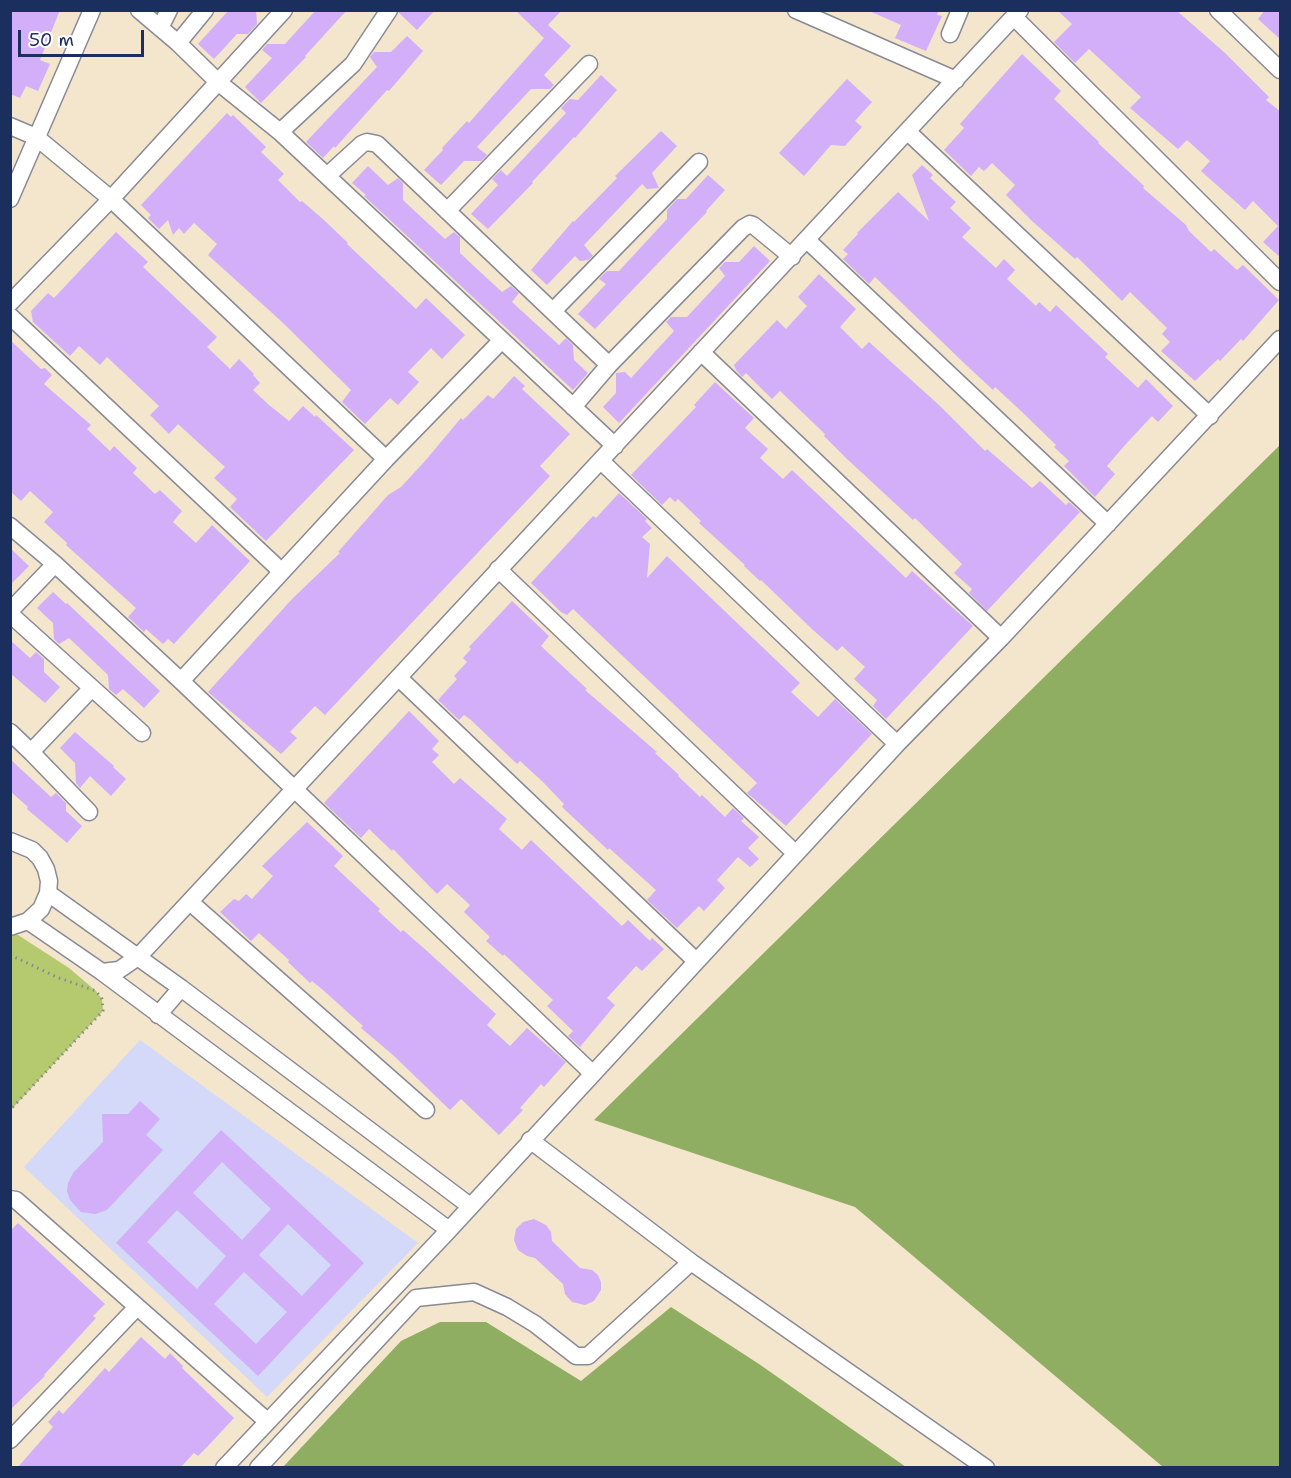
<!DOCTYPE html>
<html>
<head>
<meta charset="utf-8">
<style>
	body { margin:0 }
	#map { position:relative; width:1291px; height:1478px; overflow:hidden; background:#f4e5cd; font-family:"Shantell Sans",sans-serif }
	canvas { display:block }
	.frame { position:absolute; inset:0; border:12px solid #1b2f5e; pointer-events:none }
	.scale { position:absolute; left:18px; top:30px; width:126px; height:27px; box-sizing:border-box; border:3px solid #1b2f5e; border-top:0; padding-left:8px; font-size:18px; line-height:21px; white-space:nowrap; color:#1b2f5e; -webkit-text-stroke:4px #fff; paint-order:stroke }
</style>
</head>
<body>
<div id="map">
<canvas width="1291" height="1478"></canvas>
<div class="frame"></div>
<div class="scale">50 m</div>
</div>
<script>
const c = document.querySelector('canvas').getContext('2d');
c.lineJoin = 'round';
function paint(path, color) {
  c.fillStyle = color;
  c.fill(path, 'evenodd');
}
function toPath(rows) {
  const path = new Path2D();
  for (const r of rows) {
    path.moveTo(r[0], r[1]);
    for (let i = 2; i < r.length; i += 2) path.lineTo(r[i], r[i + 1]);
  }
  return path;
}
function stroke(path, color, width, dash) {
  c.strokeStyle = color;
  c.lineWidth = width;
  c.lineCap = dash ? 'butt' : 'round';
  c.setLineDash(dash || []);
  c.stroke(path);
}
paint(toPath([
	[140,1040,418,1243,267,1397,24,1167]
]), '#d4d8f9');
paint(toPath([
	[11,935,18,935,69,968,96,991,102,999,103,1011,11,1110]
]), '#b5ca6e');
paint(toPath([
	[1280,445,1280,1467,1163,1467,855,1207,594,1120],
	[671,1307,759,1364,906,1467,283,1467,401,1341,440,1322,486,1322,581,1381]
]), '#90ae61');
paint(toPath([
	[10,10,60,10,40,60,50,64,38,91,26,86,20,98,10,94],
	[229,10,256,10,257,24,248,34,237,34,214,59,198,44],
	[316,10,347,10,305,56,306,57,261,103,245,87,272,58,262,50,267,44,285,44],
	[399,10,435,10,417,30,399,13],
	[515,10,562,10,548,25,571,46,544,75,554,85,550,89,531,89,477,147,487,155,481,161,464,161,441,185,424,170,443,150,442,148,467,121,469,123,544,38],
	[867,10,939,10,937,15,942,16,926,51,895,38,901,25],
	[1057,10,1176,10,1225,53,1269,97,1266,100,1281,112,1281,258,1263,242,1278,226,1253,201,1245,210,1201,171,1210,161,1187,140,1178,149,1130,108,1141,97,1089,49,1075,63,1054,42,1072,24],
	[1265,10,1281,10,1281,40,1258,19],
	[407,36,423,51,389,91,387,90,335,148,334,146,323,158,306,142,377,67,370,57,374,52,391,52],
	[1022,54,1061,91,1054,99,1099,142,1098,143,1144,186,1143,188,1186,225,1189,231,1211,252,1214,249,1237,270,1243,265,1279,300,1243,341,1241,339,1220,361,1218,359,1195,381,1161,351,1170,342,1162,334,1167,328,1130,292,1122,301,1077,257,1075,259,1032,221,1006,195,1015,185,992,163,984,171,979,167,971,176,944,150,964,128,960,124],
	[601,75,617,90,575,138,574,137,532,182,533,183,488,229,471,214,498,185,492,179,501,170,507,176,566,113,561,108,570,99,578,100],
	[847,79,872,102,855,121,862,127,845,146,831,145,804,176,779,153],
	[227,113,231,117,233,115,266,147,261,152,284,174,278,180,300,202,302,201,325,221,348,243,347,244,416,309,426,298,465,335,442,359,431,348,408,372,419,382,398,405,390,398,365,424,342,402,351,390,281,321,208,255,217,244,194,223,184,234,179,228,173,235,168,220,159,229,148,218,151,215,141,205],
	[661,131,677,146,652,173,659,188,647,189,642,184,584,245,593,256,588,260,580,261,575,256,547,285,531,270,573,221,574,222,617,178,615,176],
	[922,165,933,175,930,178,956,202,950,208,971,228,962,237,996,268,1004,259,1015,270,1007,279,1036,306,1039,302,1050,312,1056,305,1089,336,1108,354,1105,357,1138,388,1146,379,1173,406,1158,422,1152,416,1125,445,1107,466,1115,474,1095,497,1064,466,1069,461,1054,447,1056,445,1020,410,995,387,993,390,964,363,875,277,869,284,843,259,848,254,843,250,858,234,857,233,898,192,929,221,912,175],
	[368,166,388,185,398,178,403,183,403,200,419,215,445,239,454,232,460,237,460,253,476,268,502,292,511,286,519,293,512,302,559,345,566,338,573,345,574,360,588,373,573,390,364,196,366,195,352,183],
	[708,175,725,190,706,211,707,212,595,329,578,314,606,284,599,279,607,271,619,271,667,219,667,210,677,199,686,199],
	[116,232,148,262,143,267,217,337,207,347,230,369,239,359,254,374,253,375,260,383,253,390,269,405,289,421,303,406,315,417,316,415,354,450,266,541,230,507,237,499,214,478,225,467,178,424,169,434,150,415,159,406,107,357,100,365,79,346,70,356,33,322,31,311,48,293,54,298],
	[754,246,770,261,619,423,603,407,616,393,616,373,625,372,631,378,674,331,666,322,671,317,687,317,725,276,719,268,725,262,739,262],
	[819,274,856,309,840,327,862,349,869,342,939,405,985,451,987,449,1032,488,1040,481,1066,505,1069,502,1080,512,987,611,969,593,972,589,954,573,962,564,915,518,913,520,846,458,824,436,825,434,780,391,772,399,746,373,742,377,736,370,734,365,777,320,786,329,807,306,798,297],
	[10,340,41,369,45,368,52,375,44,384,91,425,87,429,110,451,114,446,137,468,133,473,155,494,160,490,182,511,173,522,196,543,212,525,250,561,174,644,168,639,163,644,146,629,144,632,128,617,136,608,66,545,67,543,44,522,53,512,30,491,21,501,10,491],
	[514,376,525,386,522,389,570,434,540,466,550,476,325,715,315,706,290,732,297,738,281,754,208,692,292,599,340,553,338,552,388,495,401,487,425,461,461,418,463,420,488,395,493,399],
	[715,382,754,418,745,428,768,449,760,458,783,479,792,470,906,578,912,571,973,626,886,719,873,706,877,700,854,679,865,667,842,646,837,651,813,630,761,580,760,581,744,566,745,565,699,523,701,521,678,499,675,502,670,497,662,505,631,475,696,407,694,405],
	[619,493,647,519,645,521,652,528,642,537,650,544,647,578,667,556,800,683,791,692,818,717,835,699,872,734,786,826,747,793,757,783,573,609,567,615,561,612,531,583,593,516,596,518],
	[10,548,29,566,10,585],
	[53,592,66,604,67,603,160,691,144,708,123,689,116,695,109,689,108,675,69,638,59,644,54,639,53,623,37,608],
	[512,601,549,636,541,646,587,689,585,690,657,752,655,753,679,775,678,776,700,797,702,795,725,817,733,808,744,818,741,821,759,837,748,848,759,859,750,867,738,857,717,880,725,888,704,911,699,906,677,928,647,900,656,890,609,848,608,850,562,807,564,804,543,782,520,761,517,764,471,720,464,715,459,720,438,700,457,679,454,676,467,662,463,658,471,649,469,647],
	[10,640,30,658,36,652,44,659,44,672,60,687,45,703,10,673],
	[409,711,439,741,432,749,439,755,432,762,454,784,460,778,507,819,499,829,522,850,531,840,622,926,628,920,650,941,652,938,664,949,642,971,636,966,607,998,615,1005,580,1047,568,1036,573,1031,547,1006,553,1000,504,954,503,956,486,941,490,937,464,912,470,905,447,884,437,894,393,849,392,851,369,829,361,838,324,803],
	[75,732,114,766,113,767,126,779,111,796,90,776,80,788,76,783,75,763,60,748],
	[10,759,51,797,56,793,66,803,66,811,82,826,67,843,27,809,28,807,10,791],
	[307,822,343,856,334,866,380,909,378,911,401,932,403,930,427,951,496,1014,487,1025,510,1046,527,1028,566,1062,544,1087,541,1084,520,1108,523,1110,499,1135,461,1099,450,1110,393,1055,361,1028,363,1026,323,990,312,981,310,983,288,962,289,960,259,933,251,941,220,912,234,899,239,901,246,894,252,899,273,876,262,866],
	[140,1101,160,1119,146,1135,163,1150,107,1210,95,1214,81,1212,70,1200,67,1191,68,1183,73,1173,103,1142,102,1114,128,1114],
	[221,1130,364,1263,258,1376,116,1243],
	[222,1162,271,1209,242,1240,193,1193],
	[177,1210,226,1256,197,1289,147,1242],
	[288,1224,331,1265,302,1296,259,1255],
	[244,1272,287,1312,256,1344,214,1304],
	[534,1219,546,1225,551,1232,552,1241,580,1268,592,1270,598,1275,601,1282,601,1290,594,1301,585,1305,572,1302,565,1294,563,1284,535,1258,527,1256,518,1250,514,1240,516,1229,523,1222],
	[18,1223,105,1304,93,1316,96,1318,44,1375,45,1376,10,1410,10,1231],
	[141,1337,165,1359,170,1353,183,1366,182,1368,234,1418,209,1445,198,1456,194,1453,181,1467,18,1467,53,1427,48,1422,59,1410,63,1414,105,1368,109,1372]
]), '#d2aff8');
const minor = toPath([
	[139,10,178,43,218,82,280,132,615,446],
	[796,10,956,80],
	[1218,10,1280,70],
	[1014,17,1280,282],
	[160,28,169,10],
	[950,34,960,10],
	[178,43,205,10],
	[10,126,36,137,111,199,386,459,502,340],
	[280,132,353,64,389,10],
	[908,132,1210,416],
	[327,176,362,144,367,142,377,144,609,365],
	[10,199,92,10],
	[447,211,589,64],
	[807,240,1108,524],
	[10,303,111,199,284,10],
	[553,311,699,162],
	[10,316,281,571],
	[701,352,1001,638],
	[573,407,609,365,743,228,750,224,753,225,792,257],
	[601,461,897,744],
	[10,526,55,564,181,681,592,1073],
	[498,569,795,853],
	[10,611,55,564],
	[10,614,142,733],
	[399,678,696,961],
	[181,681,386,459],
	[10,732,31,752,91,689],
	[31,752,89,812],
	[10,841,32,850,40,858,46,869,49,881,48,893,41,909,28,921,10,927],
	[48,893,181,988,470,1206],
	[190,902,426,1110],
	[28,921,102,972,449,1230],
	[102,972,119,970,138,957,1020,10],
	[158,1015,181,988],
	[530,1140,691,1262],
	[10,1199,16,1200,267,1421],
	[10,1440,137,1307],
	[224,1468,449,1230,897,744,1001,638,1280,339],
	[258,1468,416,1298,474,1292,507,1307,535,1324,576,1356,588,1356,691,1262,986,1468]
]);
stroke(minor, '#888a96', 19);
stroke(toPath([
	[10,955,59,978,96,991,102,999,103,1011,10,1110]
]), '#888a96', 3, [1.5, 4.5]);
stroke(minor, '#fff', 16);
</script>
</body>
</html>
